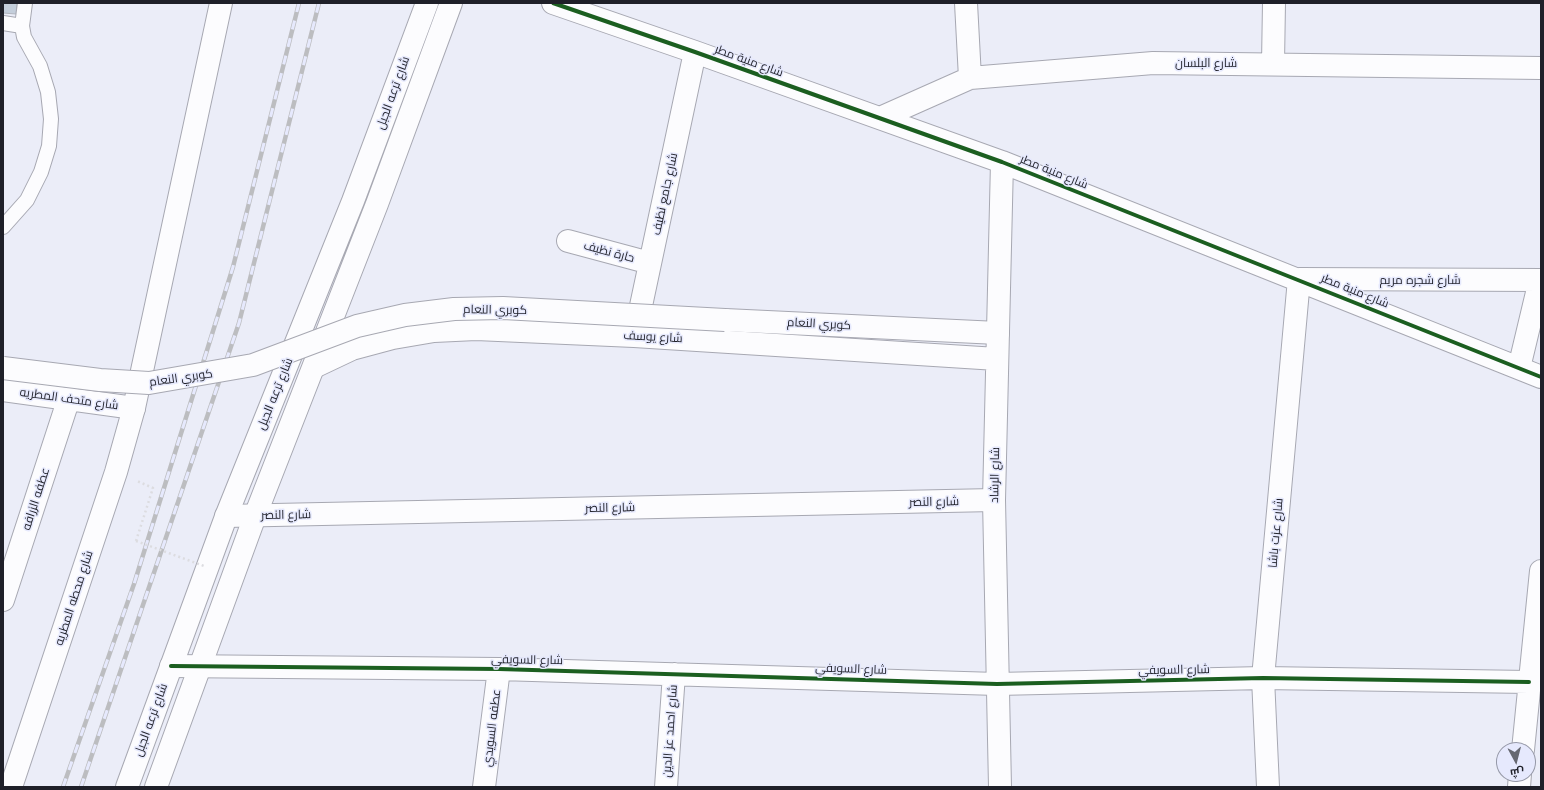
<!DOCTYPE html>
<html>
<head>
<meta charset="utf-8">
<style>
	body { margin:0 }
	#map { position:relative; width:1544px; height:790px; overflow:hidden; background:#ebedf8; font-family:Inter,Cairo,sans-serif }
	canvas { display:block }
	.frame { position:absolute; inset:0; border:4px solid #1f2029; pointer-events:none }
	.north { position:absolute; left:1496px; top:742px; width:40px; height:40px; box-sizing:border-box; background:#e6e9fd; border:1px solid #9699a8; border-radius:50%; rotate:173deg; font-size:11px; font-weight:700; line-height:16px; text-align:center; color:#1f2029 }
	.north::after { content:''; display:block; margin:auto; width:14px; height:18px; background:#666871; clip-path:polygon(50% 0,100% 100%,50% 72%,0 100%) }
</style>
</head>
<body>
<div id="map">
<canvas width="1544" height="790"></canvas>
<div class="frame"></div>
<div class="north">ش</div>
</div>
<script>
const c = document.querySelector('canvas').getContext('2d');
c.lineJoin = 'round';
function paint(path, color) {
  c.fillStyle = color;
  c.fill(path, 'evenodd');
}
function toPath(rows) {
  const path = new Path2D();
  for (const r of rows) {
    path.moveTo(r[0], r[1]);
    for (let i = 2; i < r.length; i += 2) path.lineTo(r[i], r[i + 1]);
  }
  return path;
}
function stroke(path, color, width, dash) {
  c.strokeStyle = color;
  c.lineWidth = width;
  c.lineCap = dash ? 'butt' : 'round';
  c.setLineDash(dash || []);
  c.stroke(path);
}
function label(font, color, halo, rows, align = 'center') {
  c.font = font + ' Inter,Cairo,sans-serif';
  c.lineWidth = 3;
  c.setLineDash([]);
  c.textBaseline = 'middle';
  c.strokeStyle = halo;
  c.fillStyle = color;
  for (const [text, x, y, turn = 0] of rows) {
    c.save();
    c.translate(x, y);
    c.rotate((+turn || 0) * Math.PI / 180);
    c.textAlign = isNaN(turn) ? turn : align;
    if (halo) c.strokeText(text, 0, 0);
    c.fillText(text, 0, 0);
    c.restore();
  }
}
const building = toPath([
	[3,3,17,3,16,14,3,13,3,3]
]);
paint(building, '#c4cedb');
stroke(building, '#b1b5be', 1);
const lane = toPath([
	[3,23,22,26],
	[3,227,27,200,41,172,49,146,51,119,48,92,40,66,24,37,22,26,25,3]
]);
const street = toPath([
	[553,3,695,52,1002,162,1541,377],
	[966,3,970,78],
	[1273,63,1274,3],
	[880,118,970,78,1153,63,1541,68],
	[568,241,650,263],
	[635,334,695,52],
	[314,367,352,349,393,338,434,331,476,329,634,336,997,359],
	[1519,368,1540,280],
	[3,390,134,408],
	[226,516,994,500],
	[3,600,69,398],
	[171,666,499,669,997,684,1263,678,1529,682],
	[1523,750,1541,571],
	[484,787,499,669],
	[666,787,674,674],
	[1000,787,994,500,1002,162],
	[1268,787,1263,678,1299,279,1541,280],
	[1519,787,1520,774]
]);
const secondary = toPath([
	[725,320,998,333],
	[11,787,116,472,134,408,221,3],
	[127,787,227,514,353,201,427,3],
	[156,787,255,516,377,204,451,3]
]);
stroke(lane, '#a7a8b2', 16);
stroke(street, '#a7a8b2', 24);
stroke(secondary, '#a7a8b2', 24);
stroke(toPath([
	[136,541,153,488,137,481]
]), '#dcdce0', 2.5, [2, 3]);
stroke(lane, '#fcfcfe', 14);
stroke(street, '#fcfcfe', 22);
stroke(secondary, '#fcfcfe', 22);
const rail = toPath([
	[63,787,134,584,233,267,299,3],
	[81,787,239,323,319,3]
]);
stroke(rail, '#bcbdc0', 4.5);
stroke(rail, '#e6e9fd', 3, [9]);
const secondaryBridge = toPath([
	[3,368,100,380,149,383,253,365,357,326,405,315,454,309,503,308,725,320]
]);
stroke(secondaryBridge, '#a7a8b2', 24, []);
stroke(toPath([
	[136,541,204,566]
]), '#dcdce0', 2.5, [2, 3]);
stroke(secondaryBridge, '#fcfcfe', 22);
stroke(toPath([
	[553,3,695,52,1002,162,1541,377],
	[171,666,499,669,997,684,1263,678,1529,682]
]), '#1b5e20', 4);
label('12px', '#1f2029', '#e6e9fd', [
	["شارع منية مطر",749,61,20],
	["شارع البلسان",1206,63],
	["شارع ترعه الجبل",393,93,-70],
	["شارع منية مطر",1054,172,22],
	["شارع جامع نظيف",665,194,-78],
	["حارة نظيف",609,252,15],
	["شارع شجره مريم",1420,280],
	["شارع منية مطر",1355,291,22],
	["كوبري النعام",495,310,1],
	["كوبري النعام",819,324,3],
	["شارع يوسف",653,337,3],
	["كوبري النعام",181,378,-8],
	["شارع ترعه الجبل",275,394,-68],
	["شارع متحف المطريه",69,399,8],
	["شارع الرشاد",995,475,-89],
	["عطفه الزرافه",36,499,-72],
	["شارع النصر",934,502,-1],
	["شارع النصر",610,508,-1],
	["شارع النصر",286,515,-1],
	["شارع عزت باشا",1276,533,-85],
	["شارع محطه المطريه",74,598,-72],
	["شارع السويفي",527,660,1],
	["شارع السويفي",851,669,2],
	["شارع السويفي",1174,670,-1],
	["شارع ترعه الجبل",151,720,-70],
	["عطفه السويدي",492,728,-83],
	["شارع احمد عز الدين",670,731,-86]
]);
</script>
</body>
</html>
